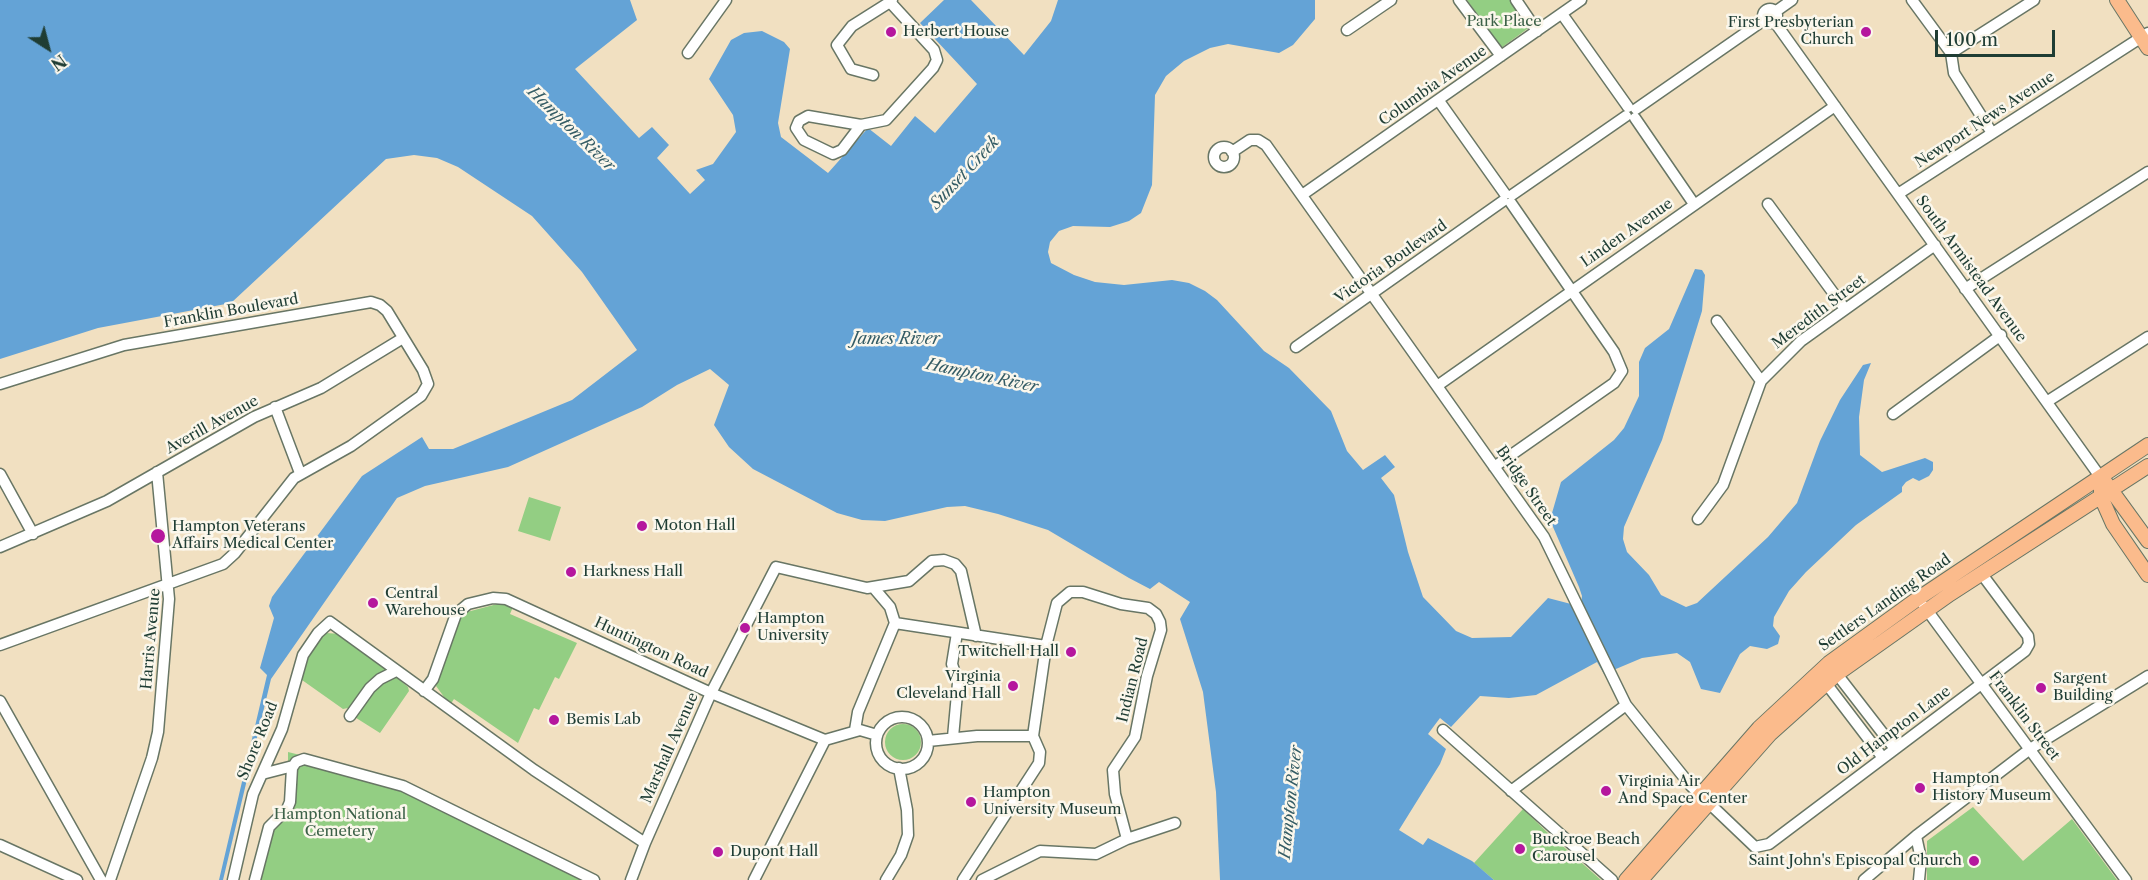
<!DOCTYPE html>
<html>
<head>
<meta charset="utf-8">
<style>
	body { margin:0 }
	#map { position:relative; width:2148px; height:880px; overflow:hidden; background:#f1e0c1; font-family:"Libre Caslon Text",serif }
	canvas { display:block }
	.north { position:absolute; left:18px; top:18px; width:60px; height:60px; -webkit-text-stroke:4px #fbf7ec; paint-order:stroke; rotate:144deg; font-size:16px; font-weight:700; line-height:24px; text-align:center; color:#1f3d34 }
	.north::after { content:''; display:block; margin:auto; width:21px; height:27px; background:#1f3d34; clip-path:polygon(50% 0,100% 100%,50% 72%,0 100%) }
	.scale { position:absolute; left:1935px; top:30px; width:120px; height:27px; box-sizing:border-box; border:3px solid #1f3d34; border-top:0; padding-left:8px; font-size:18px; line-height:21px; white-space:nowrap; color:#1f3d34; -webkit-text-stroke:4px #fbf7ec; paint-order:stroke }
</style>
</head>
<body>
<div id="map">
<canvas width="2148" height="880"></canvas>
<div class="north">N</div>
<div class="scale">100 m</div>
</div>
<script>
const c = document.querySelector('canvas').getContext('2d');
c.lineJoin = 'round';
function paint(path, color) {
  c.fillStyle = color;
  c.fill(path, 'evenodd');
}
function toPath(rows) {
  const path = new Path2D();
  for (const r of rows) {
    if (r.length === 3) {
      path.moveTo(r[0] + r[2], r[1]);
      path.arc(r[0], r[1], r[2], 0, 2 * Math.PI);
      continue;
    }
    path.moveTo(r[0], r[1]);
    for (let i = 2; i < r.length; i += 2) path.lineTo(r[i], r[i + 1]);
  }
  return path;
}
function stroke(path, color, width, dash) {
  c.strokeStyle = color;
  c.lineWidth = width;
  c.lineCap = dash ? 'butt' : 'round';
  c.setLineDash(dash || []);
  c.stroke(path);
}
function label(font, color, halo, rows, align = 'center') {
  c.font = font + ' "Libre Caslon Text",serif';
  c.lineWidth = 5;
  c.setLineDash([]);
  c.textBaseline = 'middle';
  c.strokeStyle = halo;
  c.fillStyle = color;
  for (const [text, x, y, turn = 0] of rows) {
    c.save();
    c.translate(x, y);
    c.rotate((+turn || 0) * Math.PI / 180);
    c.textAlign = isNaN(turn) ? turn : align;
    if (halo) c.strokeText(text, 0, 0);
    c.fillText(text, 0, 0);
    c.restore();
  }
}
paint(toPath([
	[1467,0,1511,0,1530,27,1501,48],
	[529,497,561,507,550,541,518,531],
	[501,603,513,607,510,614,577,643,559,679,555,677,539,710,534,708,518,743,454,699,450,705,436,686,458,620,467,612],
	[326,633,341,634,389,672,348,708,343,709,302,680,304,662,319,638],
	[395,676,408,687,409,691,380,733,353,716,372,689],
	[903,742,18],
	[288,752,376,774,599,880,253,880,268,824,288,802],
	[1973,807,2023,861,2072,819,2117,880,1927,880,1927,841],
	[1523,809,1547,832,1601,880,1494,880,1474,863]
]), '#93ce83');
paint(toPath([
	[0,0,630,0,637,20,575,69,639,138,652,127,669,145,657,158,690,194,705,180,696,170,713,164,736,132,733,115,709,79,731,40,744,33,762,31,784,42,790,49,778,123,781,137,828,173,868,128,891,146,915,116,935,133,977,84,920,23,944,0,971,0,1024,55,1051,21,1058,0,1315,0,1315,19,1293,45,1279,53,1228,44,1210,48,1184,61,1166,76,1155,95,1152,185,1141,213,1129,221,1110,227,1073,226,1059,231,1050,242,1048,252,1051,263,1074,275,1095,282,1124,285,1172,280,1189,283,1205,291,1217,300,1264,351,1289,368,1331,411,1347,451,1363,470,1385,455,1395,467,1381,478,1394,495,1408,552,1423,597,1456,631,1472,638,1511,637,1548,598,1571,604,1581,604,1582,596,1579,587,1550,520,1561,482,1614,440,1624,428,1639,396,1639,362,1645,348,1669,329,1695,269,1702,270,1705,275,1702,311,1662,440,1624,527,1623,539,1627,552,1649,575,1661,595,1686,607,1697,603,1768,537,1797,503,1820,441,1840,400,1863,365,1871,363,1864,380,1859,417,1860,455,1882,472,1925,458,1933,462,1933,470,1929,476,1919,481,1913,478,1906,482,1902,487,1902,492,1856,525,1806,572,1789,591,1774,617,1773,626,1780,636,1778,644,1767,649,1750,646,1740,654,1720,693,1701,689,1690,662,1677,653,1642,658,1604,674,1597,662,1536,695,1509,698,1480,696,1451,727,1440,718,1428,734,1446,749,1440,764,1399,830,1423,845,1428,838,1472,861,1494,880,1220,880,1216,792,1203,692,1180,619,1190,602,1159,582,1150,589,1129,578,1048,530,998,514,965,506,947,507,885,521,862,520,837,513,753,469,729,447,714,425,729,385,710,369,677,385,642,407,508,467,425,486,397,498,271,679,223,880,219,880,267,675,260,668,274,618,269,606,272,597,362,476,422,437,429,449,453,449,572,400,637,350,582,272,532,216,458,167,437,158,414,155,386,159,231,303,98,328,0,359]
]), '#64a3d6');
const minor = toPath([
	[1459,0,1501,56],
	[1516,0,1537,31],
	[1912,0,1951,53,1954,73,1992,133],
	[1770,16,7],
	[1775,12,1792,0],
	[1562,14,1628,107],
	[1774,21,2101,478],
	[1347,30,1391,0],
	[688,53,726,0],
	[1951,53,2034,0],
	[873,75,851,69,837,45,852,26,890,2],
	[1439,101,1505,194],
	[1636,109,1764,20],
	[1635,118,1694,204],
	[861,125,842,150,833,154,804,140,796,128,799,121,808,116,861,125,886,120,933,68,937,60,934,50,890,2,892,0],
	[1224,157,10],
	[1232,152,1250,140,1258,140,1266,145,1544,537,1626,705,1691,786,1755,847,1769,844,2025,651,2029,644,2028,636,1981,573],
	[1898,194,2148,33],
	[1302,195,1581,0],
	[1512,195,1626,116],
	[1768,204,1845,309],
	[1965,289,2148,172],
	[1717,321,1761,381],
	[1296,347,1503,201],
	[0,384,124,345,371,302,380,305,387,311,423,370,428,384,421,396,351,446,294,478,235,553,223,564,0,645],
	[1437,386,1835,106],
	[2048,401,2148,337],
	[275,407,300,473],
	[1893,414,2001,335],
	[1494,467,1614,383,1622,371,1614,352,1511,203],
	[0,474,33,534],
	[1698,519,1723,485,1761,381,1801,341,1935,245],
	[0,547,107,501,254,417,321,388,403,338],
	[1924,606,2126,880],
	[895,623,1046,646],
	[1833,669,1895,749],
	[1822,678,1883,758],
	[424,691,433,679,456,614,468,604,493,598,506,599,711,693,825,740],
	[0,701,101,880],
	[350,716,370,688,380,679,396,671],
	[902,743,26],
	[855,730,858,712,895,623,890,607,873,587],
	[1443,730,1612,880],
	[953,737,958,683,952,664,957,633],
	[928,741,977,736,1033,736],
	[262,774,293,766],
	[1511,791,1626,705],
	[1916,836,1921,859,1919,880],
	[0,845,77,880],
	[110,880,152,758,158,732,169,599,157,472],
	[233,880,253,794,282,729,303,655,318,633,330,622,534,770,645,843],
	[255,880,269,827,287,809,290,802,292,768,296,762,304,759,403,786,594,880],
	[631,880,645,843,711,693,776,567,867,588,909,581,932,561,944,560,955,564,961,571,976,636],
	[754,880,825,740,860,730,877,735],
	[886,880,901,855,908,835,907,810,899,768],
	[963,880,1039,763,1040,752,1033,736,1046,646,1057,603,1070,592,1083,592,1121,604,1148,608,1156,614,1160,622,1161,630,1147,676,1135,737,1113,770,1115,794,1127,839],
	[982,880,1040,851,1096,854,1127,839,1175,823],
	[1864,880,1916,836,2030,749,2148,676]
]);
const major = toPath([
	[2117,0,2148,48],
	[2106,483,2148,541],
	[2101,489,2101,497,2113,524,2148,575],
	[1626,880,1759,728,1829,663,1916,600,2148,445],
	[1641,880,1770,734,1837,674,1950,594,2148,466]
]);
stroke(minor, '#687665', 13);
stroke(major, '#687665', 16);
stroke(minor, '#fff', 10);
stroke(major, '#fbbb8c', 14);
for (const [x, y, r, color] of [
	[891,32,6,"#b5179e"],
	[1866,32,6,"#b5179e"],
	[642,526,6,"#b5179e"],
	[158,536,8,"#b5179e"],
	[571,572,6,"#b5179e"],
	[373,603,6,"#b5179e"],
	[745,628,6,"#b5179e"],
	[1071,652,6,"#b5179e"],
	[1013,686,6,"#b5179e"],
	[2041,688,6,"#b5179e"],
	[554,720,6,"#b5179e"],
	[1920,788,6,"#b5179e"],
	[1606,791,6,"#b5179e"],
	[971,802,6,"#b5179e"],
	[1520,849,6,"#b5179e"],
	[718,852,6,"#b5179e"],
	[1974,861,6,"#b5179e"]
]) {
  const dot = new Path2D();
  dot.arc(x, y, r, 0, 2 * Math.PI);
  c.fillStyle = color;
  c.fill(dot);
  stroke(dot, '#fbf7ec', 2);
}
label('15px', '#3c6148', '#fbf7ec', [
	["Park Place",1504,22],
	["Hampton National",340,815],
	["Cemetery",340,832]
]);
label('15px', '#1f3d34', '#fbf7ec', [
	["First Presbyterian",1854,23,"right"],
	["Church",1854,40,"right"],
	["Herbert House",903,32],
	["Moton Hall",654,526],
	["Hampton Veterans",172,527],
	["Affairs Medical Center",172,544],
	["Harkness Hall",583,572],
	["Central",385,594],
	["Warehouse",385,611],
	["Hampton",757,619],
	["University",757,636],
	["Twitchell Hall",1059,652,"right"],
	["Virginia",1001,677,"right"],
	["Cleveland Hall",1001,694,"right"],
	["Sargent",2053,679],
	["Building",2053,696],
	["Bemis Lab",566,720],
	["Hampton",1932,779],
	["History Museum",1932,796],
	["Virginia Air",1618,782],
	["And Space Center",1618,799],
	["Hampton",983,793],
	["University Museum",983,810],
	["Buckroe Beach",1532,840],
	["Carousel",1532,857],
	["Dupont Hall",730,852],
	["Saint John's Episcopal Church",1962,861,"right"]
], 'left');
label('15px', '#1f3d34', '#fbf7ec', [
	["Columbia Avenue",1433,86,-35],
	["Newport News Avenue",1985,120,-33],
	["Linden Avenue",1627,233,-35],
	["Victoria Boulevard",1391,262,-35],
	["South Armistead Avenue",1971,269,54],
	["Franklin Boulevard",231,311,-10],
	["Meredith Street",1819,312,-37],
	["Averill Avenue",212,425,-29],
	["Bridge Street",1526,486,55],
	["Settlers Landing Road",1885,603,-35],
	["Harris Avenue",151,639,-85],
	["Huntington Road",651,648,25],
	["Indian Road",1133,680,-76],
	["Franklin Street",2024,716,53],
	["Old Hampton Lane",1894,731,-37],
	["Shore Road",258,741,-68],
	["Marshall Avenue",670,748,-66]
]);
label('italic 16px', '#345c65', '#fbf7ec', [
	["Hampton River",571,129,44],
	["Sunset Creek",965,173,-47],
	["James River",896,339],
	["Hampton River",982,376,12],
	["Hampton River",1291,802,-84]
]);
</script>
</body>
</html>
